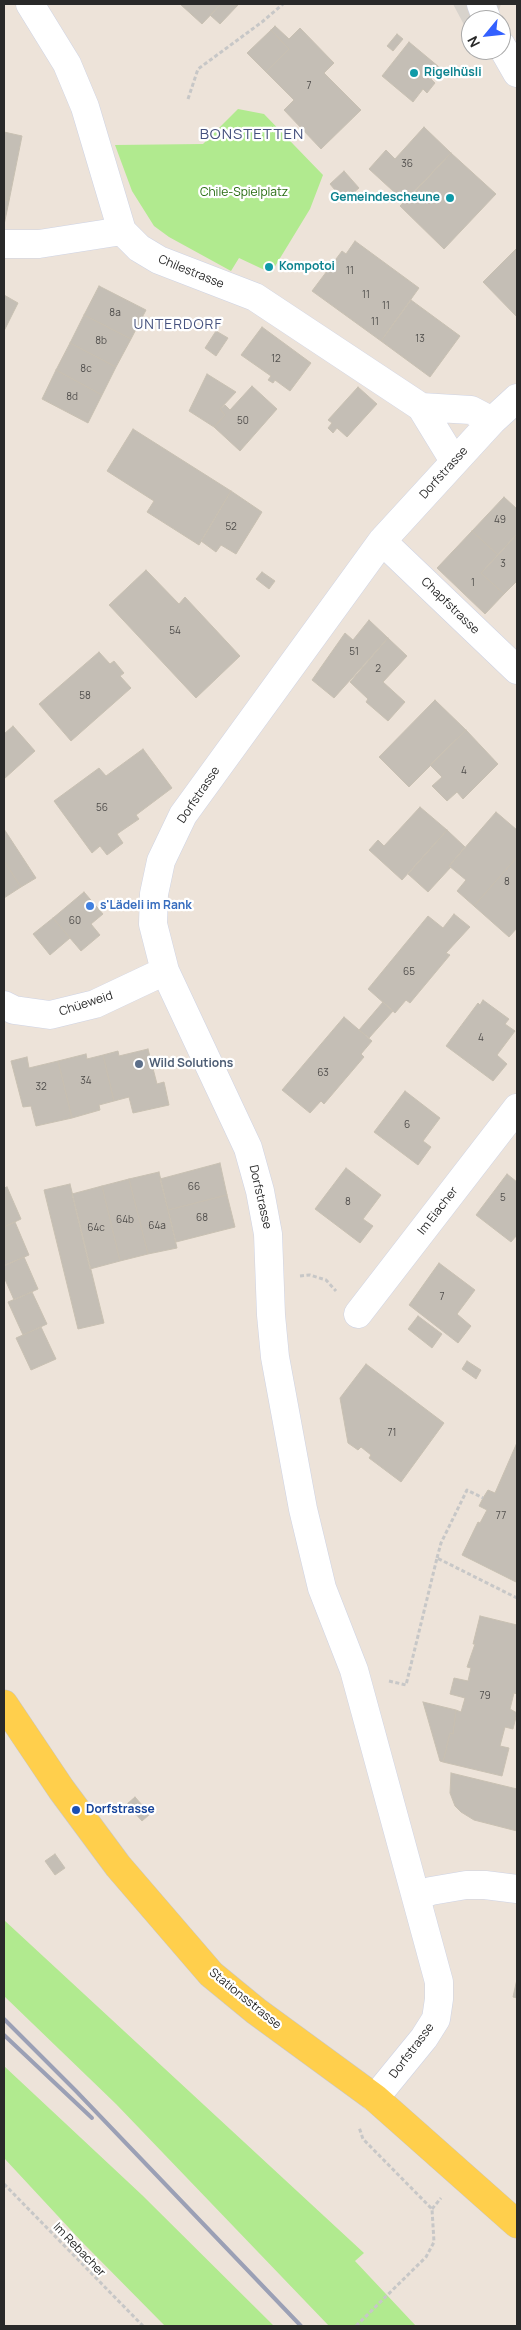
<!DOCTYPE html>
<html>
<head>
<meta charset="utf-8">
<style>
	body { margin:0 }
	#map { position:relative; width:521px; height:2330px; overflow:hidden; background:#ede3d9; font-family:Manrope,sans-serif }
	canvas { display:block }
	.frame { position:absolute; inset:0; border:5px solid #292929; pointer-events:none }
	.north { position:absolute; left:461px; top:10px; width:50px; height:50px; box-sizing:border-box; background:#fff; border:1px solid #a9a9a9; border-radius:50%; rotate:242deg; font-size:14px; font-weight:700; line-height:20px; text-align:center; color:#292929 }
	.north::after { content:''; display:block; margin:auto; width:18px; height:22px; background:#3360ff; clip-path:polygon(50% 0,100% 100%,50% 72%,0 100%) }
</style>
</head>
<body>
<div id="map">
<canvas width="521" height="2330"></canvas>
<div class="frame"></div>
<div class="north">N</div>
</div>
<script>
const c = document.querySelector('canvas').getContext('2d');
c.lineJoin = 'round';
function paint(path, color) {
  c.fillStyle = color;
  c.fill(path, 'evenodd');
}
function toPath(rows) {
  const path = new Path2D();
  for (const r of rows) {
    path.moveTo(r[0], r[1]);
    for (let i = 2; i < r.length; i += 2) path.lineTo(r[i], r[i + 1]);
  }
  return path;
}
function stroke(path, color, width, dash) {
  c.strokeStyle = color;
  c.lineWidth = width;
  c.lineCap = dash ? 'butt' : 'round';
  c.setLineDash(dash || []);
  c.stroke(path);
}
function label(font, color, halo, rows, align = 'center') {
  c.font = font + ' Manrope,sans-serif';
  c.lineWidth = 4.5;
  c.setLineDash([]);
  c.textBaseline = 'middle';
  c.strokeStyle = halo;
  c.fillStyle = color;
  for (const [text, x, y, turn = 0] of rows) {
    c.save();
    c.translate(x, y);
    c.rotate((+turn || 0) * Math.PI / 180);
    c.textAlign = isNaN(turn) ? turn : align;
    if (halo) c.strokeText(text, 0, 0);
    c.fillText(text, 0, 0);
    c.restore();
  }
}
paint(toPath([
	[238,109,264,114,323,175,310,209,271,273,239,258,231,271,169,237,154,226,132,191,115,145,203,144],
	[4,1920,364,2253,355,2261,416,2326,329,2326,116,2104,4,1996],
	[4,2066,142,2195,274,2326,165,2326,82,2242,4,2158]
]), '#b1ea8f');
paint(toPath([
	[453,4,501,4,496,20,471,20,471,38]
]), '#d8d3cc');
const building = toPath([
	[180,4,221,4,202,24,180,4],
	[221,4,238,5,220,24,210,15,221,4],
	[275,26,289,39,300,28,334,63,324,73,361,110,321,149,284,110,294,100,266,72,289,49,271,30,275,26],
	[271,30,289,49,266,72,247,53,271,30],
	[397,34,403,39,393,51,387,46,397,34],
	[409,42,445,72,439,79,435,75,431,79,435,83,427,93,423,89,413,102,382,76,409,42],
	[424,127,451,153,405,202,369,169,386,150,395,159,424,127],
	[4,132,22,136,9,201,4,200,4,132],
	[451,153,496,194,444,249,400,206,451,153],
	[344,171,359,188,344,201,330,184,344,171],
	[4,200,9,201,4,225,4,200],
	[355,241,419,288,381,341,312,291,342,251,346,254,355,241],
	[517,248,517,317,483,282,517,248],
	[268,263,273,265,270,270,266,268,268,263],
	[99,286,146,310,131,339,84,315,99,286],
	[4,295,18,303,4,331,4,295],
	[411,300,460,336,430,377,381,341,411,300],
	[84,315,131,339,116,367,70,343,84,315],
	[262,327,311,363,290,391,275,380,273,383,268,380,271,376,241,355,262,327],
	[216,331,228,338,216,356,205,348,216,331],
	[70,343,116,367,102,395,56,370,70,343],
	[56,370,102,395,88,423,42,399,56,370],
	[207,374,236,392,220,409,225,415,214,427,189,411,207,374],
	[252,386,277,409,240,451,214,427,225,415,220,409,225,405,230,410,252,386],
	[358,387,377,404,347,437,337,428,333,433,328,428,332,423,328,420,358,387],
	[133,429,231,491,199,545,147,512,154,501,107,471,133,429],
	[231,491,262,512,236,554,221,545,216,552,201,541,231,491],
	[504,497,517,509,517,534,498,555,472,531,504,497],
	[472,531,498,555,481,573,504,594,485,614,437,568,472,531],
	[517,534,517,581,504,594,481,573,517,534],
	[146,570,179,604,185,597,240,656,196,698,109,605,146,570],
	[262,572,275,581,269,589,256,579,262,572],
	[369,620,388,638,334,698,312,680,345,633,353,640,369,620],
	[388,638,407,656,383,682,405,702,388,721,366,702,368,699,350,682,388,638],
	[99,652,110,664,114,661,124,673,120,676,131,688,71,741,39,704,99,652],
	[435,700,466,730,409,787,379,757,435,700],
	[13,726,35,751,4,779,4,734,13,726],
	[466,730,498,764,463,799,457,792,447,801,432,786,442,777,430,765,466,730],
	[143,749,172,788,136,815,139,819,117,834,123,843,107,855,100,846,92,853,54,801,99,768,106,776,143,749],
	[420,807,447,830,402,880,369,850,378,840,384,846,420,807],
	[496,812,517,830,517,857,474,906,457,891,466,880,449,866,496,812],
	[4,829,36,878,21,887,4,861,4,829],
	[447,830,465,847,449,866,451,867,428,892,408,874,447,830],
	[517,857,517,928,509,937,474,906,517,857],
	[4,861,21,887,4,898,4,861],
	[84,892,103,914,91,924,100,935,81,951,53,918,84,892],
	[454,914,470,927,446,953,450,955,410,1003,406,1000,395,1013,368,989,428,916,443,928,454,914],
	[53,918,70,938,50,955,33,934,53,918],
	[483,1000,509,1019,505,1024,515,1031,497,1055,507,1064,493,1081,446,1046,478,1003,480,1005,483,1000],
	[383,1002,393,1011,369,1038,359,1030,383,1002],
	[344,1017,372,1041,361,1054,364,1057,324,1104,321,1101,310,1113,282,1090,344,1017],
	[148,1049,157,1084,164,1082,169,1105,133,1113,129,1097,114,1101,103,1055,118,1051,119,1056,148,1049],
	[86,1054,87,1059,103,1055,114,1101,99,1105,100,1110,72,1118,58,1061,86,1054],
	[27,1057,29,1068,58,1061,72,1118,36,1126,31,1106,23,1107,11,1061,27,1057],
	[405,1091,440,1118,423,1141,431,1147,418,1165,374,1132,405,1091],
	[220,1163,227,1195,168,1210,160,1179,220,1163],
	[346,1168,381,1195,363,1219,373,1226,360,1243,315,1209,346,1168],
	[159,1172,177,1248,148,1254,129,1179,159,1172],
	[507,1174,517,1182,517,1235,511,1242,476,1215,507,1174],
	[129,1179,148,1254,120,1261,102,1186,129,1179],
	[70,1184,104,1323,78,1329,44,1190,70,1184],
	[102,1186,120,1261,90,1269,72,1194,102,1186],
	[7,1187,21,1219,4,1227,4,1188,7,1187],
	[227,1195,235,1227,176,1242,168,1210,227,1195],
	[15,1222,29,1255,5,1265,4,1227,15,1222],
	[24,1257,38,1289,14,1300,4,1277,4,1266,24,1257],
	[439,1263,475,1290,457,1314,471,1326,458,1343,409,1305,439,1263],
	[32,1292,47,1324,23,1335,8,1302,32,1292],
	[418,1316,442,1334,432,1348,408,1329,418,1316],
	[41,1327,56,1359,31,1370,16,1338,41,1327],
	[467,1361,481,1370,476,1379,462,1369,467,1361],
	[366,1364,444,1423,401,1482,369,1458,371,1455,361,1447,358,1450,348,1443,340,1398,366,1364],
	[516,1445,517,1446,516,1582,462,1555,478,1522,480,1523,487,1510,479,1506,483,1498,488,1490,495,1493,516,1445],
	[480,1616,517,1625,517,1694,514,1693,510,1709,517,1713,513,1729,505,1727,500,1746,509,1748,502,1776,443,1762,450,1733,453,1734,456,1710,461,1712,465,1698,450,1694,454,1678,468,1681,471,1668,467,1667,475,1644,473,1644,480,1616],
	[423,1702,456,1710,453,1734,450,1733,443,1762,440,1761,423,1702],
	[451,1773,517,1789,517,1831,474,1820,461,1812,455,1806,450,1793,451,1773],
	[135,1797,150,1814,142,1821,127,1804,135,1797],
	[55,1854,65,1868,55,1875,45,1861,55,1854],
	[517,1979,517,1998,513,1997,517,1979]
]);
paint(building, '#c4beb5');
stroke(building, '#c8c0b2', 1);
const minor = toPath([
	[30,4,67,64,85,107,122,231,139,248,159,260,255,297,421,407,454,461],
	[481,4,487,20],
	[501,45,517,73],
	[4,244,39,244,122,231],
	[421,407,471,410,492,421],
	[382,541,517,670],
	[4,1005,14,1010,50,1015,95,1004,165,971],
	[358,1314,517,1108],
	[416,1897,431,1891,466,1885,485,1885,517,1889],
	[375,2098,424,2038,436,2019,439,1999,439,1982,354,1670,322,1588,303,1509,275,1357,271,1315,268,1234,260,1191,248,1148,165,971,153,924,154,894,161,861,183,815,382,541,492,421,517,398]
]);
const major = toPath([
	[4,1704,61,1789,118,1866,211,1974,256,2011,375,2098,517,2224]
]);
stroke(minor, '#ced3e4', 29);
stroke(major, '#c7c7c7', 29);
stroke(toPath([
	[188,99,198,69,262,22,283,4],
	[300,1276,310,1275,326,1280,336,1291],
	[437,1558,441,1543,467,1490,483,1498],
	[389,1681,406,1685,437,1558,517,1598],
	[4,2184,143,2326],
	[432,2209,441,2198],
	[356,2326,426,2257,434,2242,432,2209,363,2139,359,2127]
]), '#c7c7c7', 3, [4, 2.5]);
stroke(minor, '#fff', 28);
stroke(major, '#ffcf4c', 28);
stroke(toPath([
	[4,2019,76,2091,301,2326],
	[4,2035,92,2118]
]), '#9ba0b5', 4);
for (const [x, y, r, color] of [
	[414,73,5,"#0f9aa8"],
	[450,198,5,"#0f9aa8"],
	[269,267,5,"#0f9aa8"],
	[90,906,5,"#3f7fe0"],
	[139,1064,5,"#5c6f8a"],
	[76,1810,5,"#1a4fb4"]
]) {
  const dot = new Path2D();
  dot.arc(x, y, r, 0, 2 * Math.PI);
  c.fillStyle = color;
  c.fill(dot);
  stroke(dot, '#fff', 2);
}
label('10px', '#504e4c', null, [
	["7",309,86],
	["36",407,164],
	["11",350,271],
	["11",366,295],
	["11",386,306],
	["8a",115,313],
	["11",375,322],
	["13",420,339],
	["8b",101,341],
	["12",276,359],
	["8c",86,369],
	["8d",72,397],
	["50",243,421],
	["49",500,520],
	["52",231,527],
	["3",503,564],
	["1",473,583],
	["54",175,631],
	["51",354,652],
	["2",378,669],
	["58",85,696],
	["4",464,771],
	["56",102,808],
	["8",507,882],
	["60",75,921],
	["65",409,972],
	["4",481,1038],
	["63",323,1073],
	["34",86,1081],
	["32",41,1087],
	["6",407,1125],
	["66",194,1187],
	["5",503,1198],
	["8",348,1202],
	["68",202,1218],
	["64b",125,1220],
	["64a",157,1226],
	["64c",96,1228],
	["7",442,1297],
	["71",392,1433],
	["77",501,1516],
	["79",485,1696]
]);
label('bold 12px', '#0d838f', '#fff', [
	["Rigelhüsli",424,73],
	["Gemeindescheune",440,198,"right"],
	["Kompotoi",279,267]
], 'left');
label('12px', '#286c12', '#fff', [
	["Chile-Spielplatz",244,193]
]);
label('12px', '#292929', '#fff', [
	["Chilestrasse",191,272,22],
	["Dorfstrasse",444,473,-48],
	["Chapfstrasse",450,606,44],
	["Dorfstrasse",199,795,-56],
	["Chüeweid",86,1004,-18],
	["Dorfstrasse",260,1197,77],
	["Im Eiacher",438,1211,-52],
	["Stationsstrasse",245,1999,39],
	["Dorfstrasse",412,2051,-53],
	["Im Rebacher",79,2250,46]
]);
label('bold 12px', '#366cbe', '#fff', [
	["s'Lädeli im Rank",100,906]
], 'left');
label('bold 12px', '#4e5e75', '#fff', [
	["Wild Solutions",149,1064]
], 'left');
label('bold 12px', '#164399', '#fff', [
	["Dorfstrasse",86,1810]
], 'left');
c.letterSpacing = '1px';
label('14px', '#45517e', '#fff', [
	["UNTERDORF",178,325]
]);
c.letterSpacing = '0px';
c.letterSpacing = '1px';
label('15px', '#45517e', '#fff', [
	["BONSTETTEN",252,135]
]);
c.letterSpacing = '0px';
</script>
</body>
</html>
